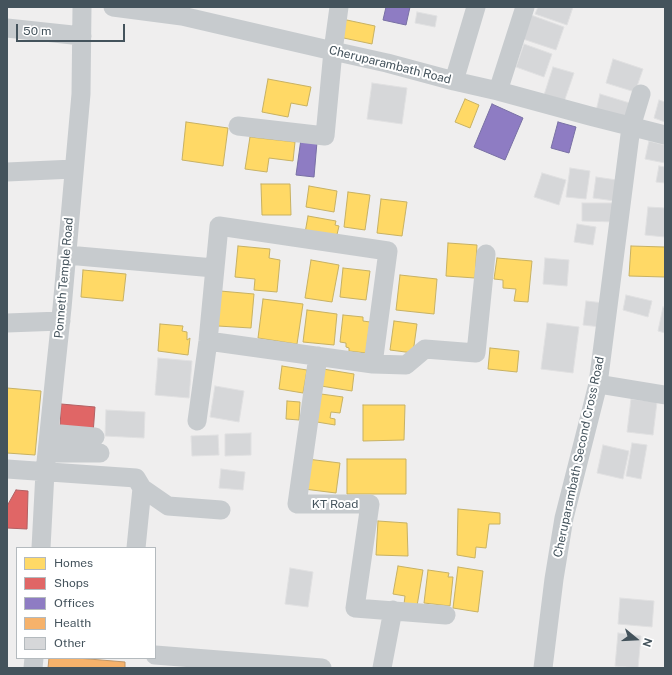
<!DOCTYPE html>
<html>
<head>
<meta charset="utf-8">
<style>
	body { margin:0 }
	#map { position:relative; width:672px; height:675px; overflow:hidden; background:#efeeee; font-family:"Public Sans",sans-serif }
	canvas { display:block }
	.frame { position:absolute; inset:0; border:8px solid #44535c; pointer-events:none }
	.legend { position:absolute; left:16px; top:547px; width:140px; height:112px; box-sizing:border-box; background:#fff; border:1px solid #b4babe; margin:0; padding:5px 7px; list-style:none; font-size:12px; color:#44535c }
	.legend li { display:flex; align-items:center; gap:8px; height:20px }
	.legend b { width:20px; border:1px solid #b4babe }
	.north { position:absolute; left:616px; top:619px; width:40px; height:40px; -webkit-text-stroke:3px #fff; paint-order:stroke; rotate:108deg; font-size:11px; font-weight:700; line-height:16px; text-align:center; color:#44535c }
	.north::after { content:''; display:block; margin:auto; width:14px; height:18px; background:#44535c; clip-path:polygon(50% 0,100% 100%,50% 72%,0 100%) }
	.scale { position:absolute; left:16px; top:24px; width:109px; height:18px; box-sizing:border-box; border:2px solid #44535c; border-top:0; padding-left:5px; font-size:12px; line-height:14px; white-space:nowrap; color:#44535c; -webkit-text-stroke:3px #fff; paint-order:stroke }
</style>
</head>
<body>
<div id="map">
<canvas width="672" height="675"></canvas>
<div class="frame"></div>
<ul class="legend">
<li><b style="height:11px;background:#ffd966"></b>Homes</li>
<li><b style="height:11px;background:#e06666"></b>Shops</li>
<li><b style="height:11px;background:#8e7cc3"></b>Offices</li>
<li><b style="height:11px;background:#f6b26b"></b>Health</li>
<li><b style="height:11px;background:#d6d7d9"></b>Other</li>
</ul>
<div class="north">N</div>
<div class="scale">50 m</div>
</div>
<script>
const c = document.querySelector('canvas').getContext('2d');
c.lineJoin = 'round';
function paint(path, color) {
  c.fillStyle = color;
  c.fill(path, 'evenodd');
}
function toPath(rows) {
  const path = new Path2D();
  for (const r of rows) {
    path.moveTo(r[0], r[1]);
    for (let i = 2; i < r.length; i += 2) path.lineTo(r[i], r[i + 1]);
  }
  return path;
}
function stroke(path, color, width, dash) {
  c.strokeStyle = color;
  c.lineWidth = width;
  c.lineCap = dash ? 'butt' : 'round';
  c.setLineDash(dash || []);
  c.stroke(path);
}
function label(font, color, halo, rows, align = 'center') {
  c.font = font + ' "Public Sans",sans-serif';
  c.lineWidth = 4;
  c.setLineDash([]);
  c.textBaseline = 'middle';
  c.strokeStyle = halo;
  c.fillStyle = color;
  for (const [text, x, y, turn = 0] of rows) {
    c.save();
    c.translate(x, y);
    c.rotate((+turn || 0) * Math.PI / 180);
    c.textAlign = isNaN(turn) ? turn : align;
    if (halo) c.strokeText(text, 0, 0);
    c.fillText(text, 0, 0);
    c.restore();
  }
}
const homes = toPath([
	[342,19,375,26,372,44,339,37,342,19],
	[268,79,311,87,307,106,291,103,288,117,262,112,268,79],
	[465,99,479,105,470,128,455,122,465,99],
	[186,122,228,128,223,166,182,160,186,122],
	[250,137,295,142,293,161,269,158,267,172,245,169,250,137],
	[261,184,290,184,291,215,262,215,261,184],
	[309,186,337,191,334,212,306,207,309,186],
	[348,192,370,195,365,230,344,227,348,192],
	[381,199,407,202,402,236,377,233,381,199],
	[308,216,336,221,335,225,339,226,336,239,305,233,308,216],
	[448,243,477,245,475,278,446,276,448,243],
	[238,246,270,249,269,258,280,260,277,292,254,290,255,279,235,277,238,246],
	[631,246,665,247,665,277,629,276,631,246],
	[497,258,532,261,528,302,514,301,516,289,503,288,503,280,494,279,497,258],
	[311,260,339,265,332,302,305,298,311,260],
	[343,268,370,271,366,300,340,297,343,268],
	[83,270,126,274,123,301,81,297,83,270],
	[400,275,437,279,434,314,396,310,400,275],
	[220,291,254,294,251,328,218,326,220,291],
	[263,299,303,304,297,344,258,338,263,299],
	[307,310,337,314,334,345,303,342,307,310],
	[343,315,363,317,363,321,370,322,366,353,349,351,349,348,346,347,346,343,340,342,343,315],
	[394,321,417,324,413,353,390,350,394,321],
	[160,324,183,326,182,331,187,332,187,340,190,338,188,355,158,351,160,324],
	[490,348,519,351,517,372,488,369,490,348],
	[282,366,307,370,303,393,279,389,282,366],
	[323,369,354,374,352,391,321,386,323,369],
	[7,388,41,391,35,455,7,453,7,388],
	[321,394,343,397,340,413,331,412,330,418,335,419,335,425,317,422,321,394],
	[287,401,300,402,299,420,286,419,287,401],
	[363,405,405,405,404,440,363,441,363,405],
	[307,459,340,463,336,493,304,489,307,459],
	[347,459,406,459,406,494,347,494,347,459],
	[458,509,500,513,500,524,489,524,486,548,476,547,475,558,457,555,458,509],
	[378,521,407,523,408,556,376,555,378,521],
	[398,566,423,570,417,606,404,604,405,596,393,594,398,566],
	[458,567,483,571,478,612,453,608,458,567],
	[428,570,449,573,448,577,453,577,450,606,424,603,428,570]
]);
paint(homes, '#ffd966');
stroke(homes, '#c7b163', 1);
const shops = toPath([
	[61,404,95,407,93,434,60,432,61,404],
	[16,490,28,491,27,529,7,528,7,506,16,490]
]);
paint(shops, '#e06666');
stroke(shops, '#b16063', 1);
const offices = toPath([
	[386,7,410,7,406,25,383,20,386,7],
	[492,104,523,118,505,160,474,147,492,104],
	[558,122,576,127,569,153,551,148,558,122],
	[301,139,317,142,314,177,296,175,301,139]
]);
paint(offices, '#8e7cc3');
stroke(offices, '#7870a4', 1);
const health = toPath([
	[49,658,77,658,125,662,125,668,48,668,49,658]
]);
paint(health, '#f6b26b');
stroke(health, '#c19666', 1);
const building = toPath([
	[538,7,573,7,567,25,535,14,538,7],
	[417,12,437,16,435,27,415,23,417,12],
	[531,15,564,27,556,50,523,39,531,15],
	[524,44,552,54,544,77,516,67,524,44],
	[613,59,643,69,635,92,606,83,613,59],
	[553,67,574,73,564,102,544,95,553,67],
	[372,83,407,88,402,124,367,119,372,83],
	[600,94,633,104,629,120,596,111,600,94],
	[659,100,665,102,665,122,654,118,659,100],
	[649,141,665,145,665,163,645,159,649,141],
	[659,166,665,167,665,183,656,182,659,166],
	[570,168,590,171,586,199,566,197,570,168],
	[542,173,566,180,559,205,534,197,542,173],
	[596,177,617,180,615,201,593,198,596,177],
	[582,203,615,203,615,222,582,221,582,203],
	[648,207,665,208,665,237,645,235,648,207],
	[577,224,596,227,593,245,574,242,577,224],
	[545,258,569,260,567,286,543,284,545,258],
	[626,295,652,301,648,317,623,310,626,295],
	[586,301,604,303,601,327,583,325,586,301],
	[663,307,665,308,665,333,658,331,663,307],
	[547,323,579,327,573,373,541,369,547,323],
	[158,358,192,361,189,398,155,395,158,358],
	[215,386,244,391,239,422,210,417,215,386],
	[631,399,657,402,653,435,627,432,631,399],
	[106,410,145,412,144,438,105,436,106,410],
	[251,433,251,455,225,456,225,434,251,433],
	[218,435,219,455,192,456,191,436,218,435],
	[632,443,647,445,641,479,626,476,632,443],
	[603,445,629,451,623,479,597,473,603,445],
	[221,469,245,472,243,490,219,488,221,469],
	[290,568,313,572,308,607,285,604,290,568],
	[620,598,654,601,652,627,618,624,620,598],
	[618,633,641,636,638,668,615,666,618,633]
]);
paint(building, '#d6d7d9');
stroke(building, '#e0e0e1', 1);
stroke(toPath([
	[113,7,182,16,333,51,387,63,454,81,498,91,590,116,665,135],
	[7,28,82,36],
	[454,81,476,7],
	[498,91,525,7],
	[238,126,325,136,333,51,339,7],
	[7,172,74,169],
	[67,255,214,268],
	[7,323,61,321],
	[208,341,373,364,406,365,425,349,476,353,486,254],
	[318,356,297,504,370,504,355,608,446,615],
	[598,384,665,395],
	[197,421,208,341,219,226,388,251,373,364],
	[49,433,95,437],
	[47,453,100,453],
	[7,469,136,478,142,488,168,506,221,510],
	[41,548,45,472,55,374,62,308,81,94,82,7],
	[136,548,142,488],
	[155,655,322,668],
	[33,668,34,658],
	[382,668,393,610],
	[543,668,554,579,564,518,598,384,631,127,641,94]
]), '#c7cbce', 19);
label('12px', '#44535c', '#fff', [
	["Cheruparambath Road",390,65,14],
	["Ponneth Temple Road",64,278,-85],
	["Cheruparambath Second Cross Road",579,457,-78],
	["KT Road",335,504]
]);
</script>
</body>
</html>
